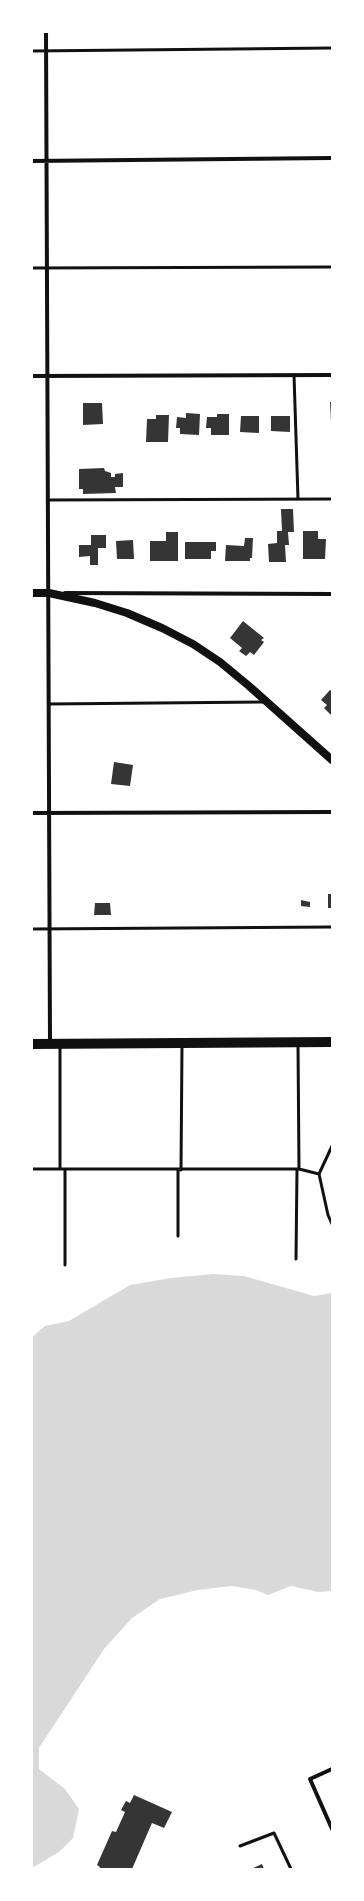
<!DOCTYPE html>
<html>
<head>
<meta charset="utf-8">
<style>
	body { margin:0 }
	#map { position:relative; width:364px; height:1901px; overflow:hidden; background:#fff; font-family:"IBM Plex Sans",sans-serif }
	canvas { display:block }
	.frame { position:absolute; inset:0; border:33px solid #fff; pointer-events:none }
</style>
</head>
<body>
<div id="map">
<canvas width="364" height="1901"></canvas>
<div class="frame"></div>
</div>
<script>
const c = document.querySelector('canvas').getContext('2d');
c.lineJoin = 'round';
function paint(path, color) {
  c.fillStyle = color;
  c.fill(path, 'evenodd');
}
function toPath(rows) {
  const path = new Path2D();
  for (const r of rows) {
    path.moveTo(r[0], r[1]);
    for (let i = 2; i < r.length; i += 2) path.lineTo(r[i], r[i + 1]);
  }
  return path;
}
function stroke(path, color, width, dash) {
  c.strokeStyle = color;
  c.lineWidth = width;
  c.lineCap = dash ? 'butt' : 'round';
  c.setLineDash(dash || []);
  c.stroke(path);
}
paint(toPath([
	[213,1274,244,1276,314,1296,332,1293,332,1591,318,1592,291,1586,268,1595,256,1590,232,1586,198,1590,160,1599,132,1618,104,1649,39,1748,39,1769,65,1789,79,1809,73,1838,59,1852,32,1868,32,1337,45,1326,69,1321,130,1285,171,1278]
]), '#d9d9d9');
paint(toPath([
	[330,402,332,402,332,421,331,421],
	[83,403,102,403,103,424,83,425],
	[186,413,200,414,199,435,180,434,180,428,176,428,177,417,186,418],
	[217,414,229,414,229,435,211,435,211,428,206,428,207,417,217,417],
	[156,415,169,415,168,442,146,442,147,419,156,419],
	[241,416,259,416,259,433,240,432],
	[271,416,290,416,290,432,271,431],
	[104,468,105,471,111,473,111,477,115,477,115,474,123,473,123,487,115,487,116,493,83,494,83,489,79,489,79,469],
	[281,509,293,509,294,532,288,532,289,545,285,545,286,562,269,562,268,544,277,543,277,531,282,531],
	[303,531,318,531,318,539,326,539,325,559,303,559],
	[166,532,178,532,178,561,150,561,150,541,166,541],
	[91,535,106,535,106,548,98,548,98,565,90,565,90,556,79,557,79,545,91,545],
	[245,538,253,538,252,558,250,558,250,561,225,561,226,545,244,546],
	[133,540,134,559,117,559,116,541],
	[185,542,216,542,216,551,211,551,211,559,185,559],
	[243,621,264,638,261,640,264,642,254,655,250,652,246,656,239,651,242,648,230,638],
	[330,690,332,691,332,716,324,708,327,705,321,700],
	[114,762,133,765,130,786,111,784],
	[328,894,332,894,332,908,328,908],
	[301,900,310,902,310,907,301,906],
	[95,903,110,903,111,915,94,915],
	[134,1795,172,1812,164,1828,152,1823,132,1869,99,1869,100,1867,97,1865,112,1831,116,1832,125,1812,121,1810,126,1801,130,1803],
	[262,1864,264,1869,251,1869]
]), '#353535');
stroke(toPath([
	[32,51,332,48],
	[32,268,332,267],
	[294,375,298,499],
	[48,500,332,499],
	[49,704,263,702],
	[32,929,332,927],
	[298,1044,299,1169],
	[60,1046,60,1169],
	[332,1146,319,1174,328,1215,332,1224],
	[32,1169,299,1169,319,1174],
	[65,1169,65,1265],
	[178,1169,178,1236],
	[181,1170,182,1045],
	[296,1259,297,1169],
	[240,1846,274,1833,291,1869]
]), '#111', 3);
stroke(toPath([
	[46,32,50,1044],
	[32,161,332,158],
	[32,376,332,375],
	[65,593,332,594],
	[32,813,332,812],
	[332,1769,310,1779,332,1829]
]), '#111', 4);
stroke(toPath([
	[32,593,49,593,95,603,127,613,162,628,193,644,220,662,249,686,332,760]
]), '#111', 8);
stroke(toPath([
	[32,1044,332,1042]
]), '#111', 10);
</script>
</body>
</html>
